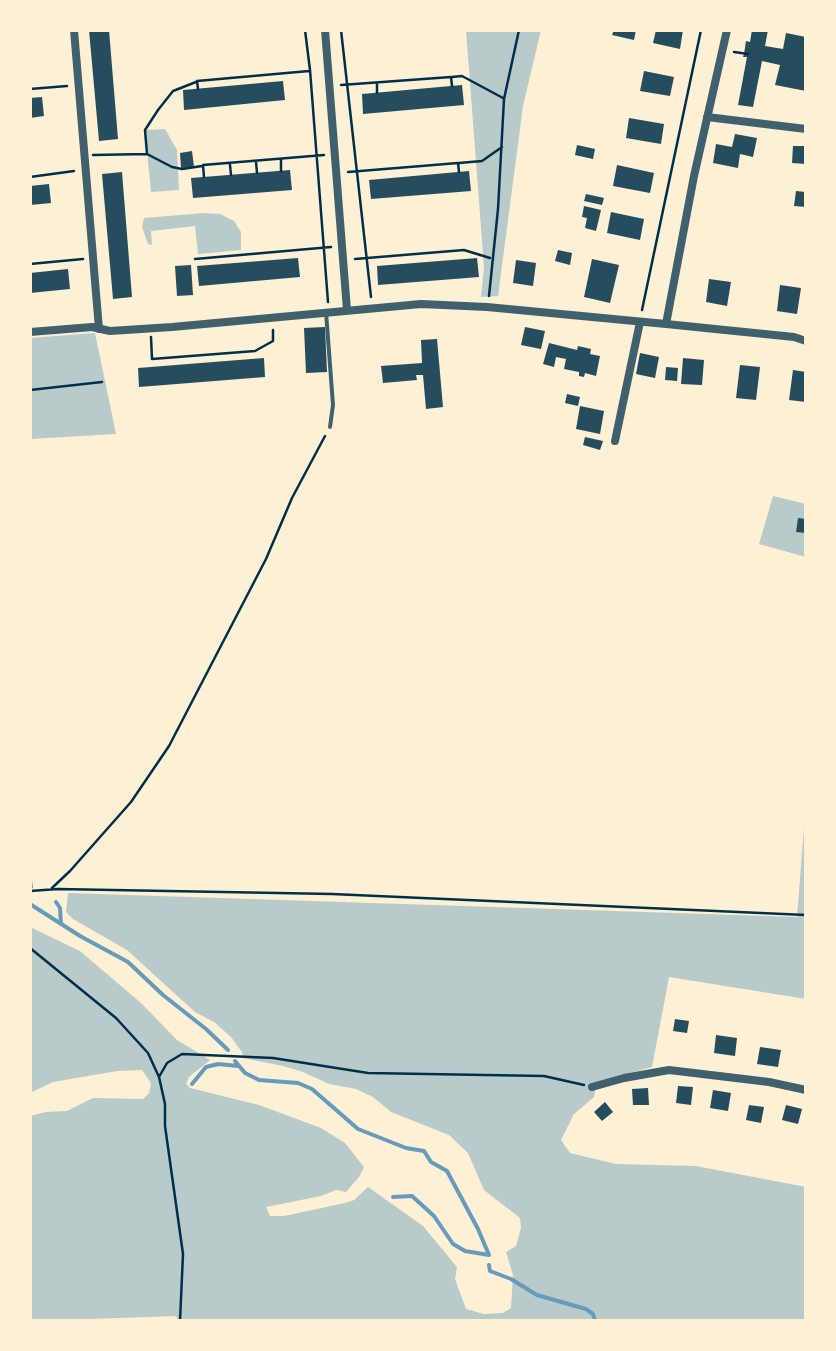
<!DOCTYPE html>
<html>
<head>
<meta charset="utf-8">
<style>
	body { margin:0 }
	#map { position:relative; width:836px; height:1351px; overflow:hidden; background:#fdf0d5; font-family:"Crimson Pro",serif }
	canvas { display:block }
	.frame { position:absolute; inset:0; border:32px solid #fdf0d5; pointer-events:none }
</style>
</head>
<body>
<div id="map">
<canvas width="836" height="1351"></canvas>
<div class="frame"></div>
</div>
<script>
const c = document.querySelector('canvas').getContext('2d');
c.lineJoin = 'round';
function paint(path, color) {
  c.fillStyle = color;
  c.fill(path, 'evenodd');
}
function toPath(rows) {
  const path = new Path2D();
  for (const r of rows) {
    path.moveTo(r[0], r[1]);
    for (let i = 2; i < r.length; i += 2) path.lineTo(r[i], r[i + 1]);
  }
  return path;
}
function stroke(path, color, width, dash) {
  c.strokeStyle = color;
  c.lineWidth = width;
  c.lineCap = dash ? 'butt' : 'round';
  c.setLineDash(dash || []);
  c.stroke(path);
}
paint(toPath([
	[466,30,541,30,523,106,498,296,481,297,484,267],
	[165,129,177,150,179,190,151,192,145,130],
	[204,213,220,214,234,221,241,232,241,250,198,254,195,226,151,231,152,245,148,244,142,227,144,218],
	[95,333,116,434,30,439,30,338],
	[773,496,806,504,806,557,759,544],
	[806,802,806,999,669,977,652,1067,597,1082,594,1097,574,1114,561,1140,570,1153,616,1164,696,1166,806,1187,806,1321,178,1321,176,1316,30,1321,30,1116,46,1112,67,1111,93,1098,143,1099,149,1093,151,1083,142,1070,117,1071,53,1082,30,1093,30,927,80,951,141,1003,177,1040,210,1060,189,1077,186,1084,190,1088,259,1105,321,1128,345,1143,364,1167,359,1177,346,1192,336,1190,321,1196,266,1207,270,1216,284,1216,345,1203,354,1200,368,1187,423,1226,457,1267,455,1279,466,1309,484,1314,503,1313,511,1308,513,1275,506,1252,516,1246,521,1228,520,1218,484,1190,468,1153,449,1135,391,1112,373,1097,356,1089,329,1084,303,1072,283,1066,243,1058,242,1052,231,1037,214,1022,195,1012,127,950,73,919,66,912,68,893,797,917]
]), '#b9caca');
stroke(toPath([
	[30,881,31,887],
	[56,902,60,908,61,924],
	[30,904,80,936,128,962,163,995,206,1029,228,1050],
	[235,1061,245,1073,259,1080,298,1083,312,1089,358,1129,406,1148,424,1151,431,1162,447,1171,478,1229,489,1255],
	[192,1084,206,1067,218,1064,238,1066],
	[393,1197,412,1196,434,1216,453,1244,465,1251,489,1255],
	[489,1265,490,1271,511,1279,537,1295,586,1309,593,1314,595,1321]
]), '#669bbc', 4);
paint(toPath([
	[89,30,109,30,118,139,99,141],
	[614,30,636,30,634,40,612,35],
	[656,30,683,30,680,49,653,43],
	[752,30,768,30,765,46,783,49,786,33,806,37,806,91,775,85,780,65,762,61,753,107,738,105,747,57,743,57,744,54,746,41,750,42],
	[644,71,674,77,670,96,640,91],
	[283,81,285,100,184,110,183,90],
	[462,85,464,105,363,114,362,94],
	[42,97,44,116,30,118,30,98],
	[629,118,664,124,661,144,626,138],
	[735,134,757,138,753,157,740,154,738,168,713,163,716,144,732,147],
	[577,145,595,149,593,159,575,155],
	[793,146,806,146,806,164,792,163],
	[192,151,194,167,181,168,180,153],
	[617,165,654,173,650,193,613,186],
	[290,170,292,190,193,198,191,178],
	[469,171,471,191,371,199,369,180],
	[122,172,132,297,113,299,102,174],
	[49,184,51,203,30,205,30,186],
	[796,191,806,192,806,207,794,206],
	[586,194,604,198,602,205,584,201],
	[584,206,601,210,596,231,585,228,587,218,582,217],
	[611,212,644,219,640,240,607,233],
	[558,250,572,253,570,265,555,261],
	[298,258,300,277,199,286,197,266],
	[477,258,479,277,378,285,377,266],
	[592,259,619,265,610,303,584,297],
	[516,260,536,263,533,286,513,283],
	[191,265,193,295,177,296,175,266],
	[68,269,70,289,30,293,30,273],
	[709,279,731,282,727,306,706,302],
	[780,285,801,288,797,314,777,311],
	[325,327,327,372,306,373,304,328],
	[525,327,545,331,541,349,521,345],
	[437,339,443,407,426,409,423,375,416,375,417,380,383,383,381,366,422,363,421,340],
	[549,343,577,350,578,346,591,349,590,354,600,356,596,376,585,373,584,377,579,376,579,372,564,369,566,359,556,357,554,367,543,364],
	[640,353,659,357,655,378,636,374],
	[264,358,265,377,139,387,138,368],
	[683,358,704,360,702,385,681,384],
	[740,365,760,367,756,400,736,398],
	[666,367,678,368,677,381,665,380],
	[793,370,806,372,806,402,789,400],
	[567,394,580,397,578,406,565,403],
	[580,406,604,411,600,434,576,429],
	[585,437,603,441,600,450,583,445],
	[798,518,806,519,806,533,796,532],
	[675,1019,689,1021,687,1033,673,1031],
	[716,1035,737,1038,735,1056,714,1053],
	[760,1047,781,1050,778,1067,757,1064],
	[678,1086,693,1087,691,1105,676,1103],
	[648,1088,649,1105,633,1105,632,1089],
	[713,1090,731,1093,728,1111,710,1108],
	[605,1102,613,1112,602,1121,594,1112],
	[749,1105,764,1107,761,1123,746,1120],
	[786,1105,802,1109,798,1124,782,1120]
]), '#264d5e');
stroke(toPath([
	[305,30,310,70,328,302],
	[341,30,371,297],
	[734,52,748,54],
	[452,77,462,76,503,98],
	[377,84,377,93],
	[341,85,451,77,452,86],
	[30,89,67,86],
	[198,89,197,81,309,71],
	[147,154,145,130,158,110,173,91,196,82],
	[93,155,147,154,172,167,182,169,202,166],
	[281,160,281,171],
	[256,162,257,173],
	[459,163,482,161,502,147],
	[230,165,231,175],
	[348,172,458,163,459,172],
	[30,177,74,171],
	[204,177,203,165,324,155],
	[195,259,331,247],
	[355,259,464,250,490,258],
	[30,264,83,259],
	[489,296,498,209,504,99,519,30],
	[642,310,701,30],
	[151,337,152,359,255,351,273,341,273,330],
	[30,390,102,382],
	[52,888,70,871,131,802,169,746,266,559,292,498,325,436],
	[30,891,58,889,332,894,806,915],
	[30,948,116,1018,148,1053,159,1077,165,1104,165,1126,183,1254,180,1321],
	[159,1077,167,1063,182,1054,273,1058,368,1073,544,1076,584,1085]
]), '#003049', 2.5);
stroke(toPath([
	[326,312,333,405,330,427]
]), '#3f606c', 4);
stroke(toPath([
	[74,30,99,329],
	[325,30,347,310],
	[707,117,806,129],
	[666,324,694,176,727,30],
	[30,332,92,327,110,331,172,327,421,304,487,307,666,324,794,337,806,341],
	[615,441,640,322],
	[592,1087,624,1078,669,1070,769,1082,806,1090]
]), '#3f606c', 8);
</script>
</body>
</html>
